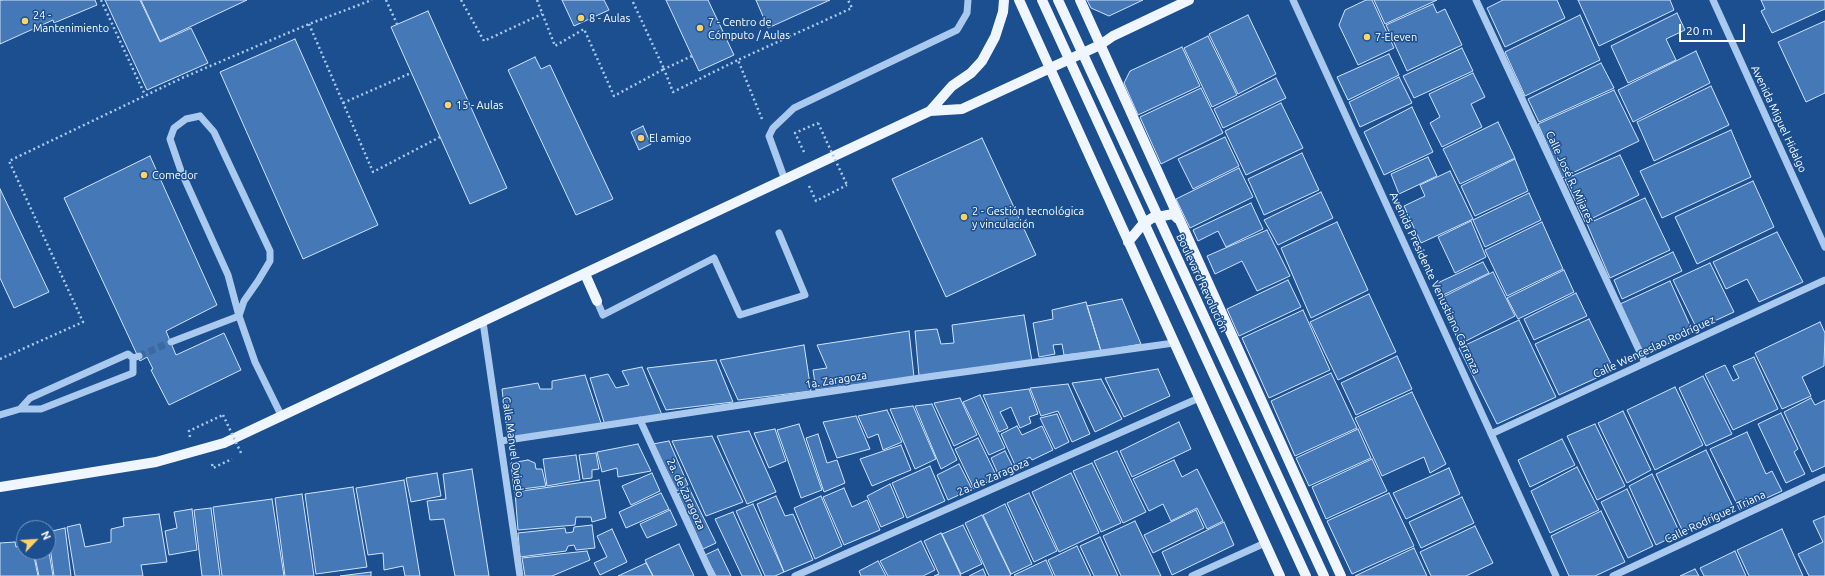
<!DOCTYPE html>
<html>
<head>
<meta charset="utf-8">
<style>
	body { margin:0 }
	#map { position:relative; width:1825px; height:576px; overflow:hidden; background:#1b4f8f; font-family:Ubuntu,sans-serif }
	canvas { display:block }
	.north { position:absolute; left:16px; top:520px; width:40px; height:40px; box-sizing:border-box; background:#1b4f8f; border:1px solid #7695bc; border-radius:50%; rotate:65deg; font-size:11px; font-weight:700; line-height:16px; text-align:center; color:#fff }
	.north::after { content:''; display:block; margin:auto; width:14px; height:18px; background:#ffd166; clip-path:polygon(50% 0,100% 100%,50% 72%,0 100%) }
	.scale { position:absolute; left:1679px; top:24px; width:66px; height:18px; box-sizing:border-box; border:2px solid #fff; border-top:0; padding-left:5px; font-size:12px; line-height:14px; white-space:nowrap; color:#fff; -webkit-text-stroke:3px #1b4f8f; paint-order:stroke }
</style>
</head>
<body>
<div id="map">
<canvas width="1825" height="576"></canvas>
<div class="north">N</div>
<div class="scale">20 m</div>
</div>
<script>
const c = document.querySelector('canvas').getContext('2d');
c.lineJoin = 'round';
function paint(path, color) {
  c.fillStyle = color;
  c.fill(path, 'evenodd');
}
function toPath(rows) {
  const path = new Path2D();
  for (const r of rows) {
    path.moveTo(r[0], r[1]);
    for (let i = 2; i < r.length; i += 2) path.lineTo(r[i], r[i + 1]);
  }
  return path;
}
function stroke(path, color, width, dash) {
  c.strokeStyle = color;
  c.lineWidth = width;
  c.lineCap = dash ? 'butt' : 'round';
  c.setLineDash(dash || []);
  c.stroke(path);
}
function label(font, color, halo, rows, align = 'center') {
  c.font = font + ' Ubuntu,sans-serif';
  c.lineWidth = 3;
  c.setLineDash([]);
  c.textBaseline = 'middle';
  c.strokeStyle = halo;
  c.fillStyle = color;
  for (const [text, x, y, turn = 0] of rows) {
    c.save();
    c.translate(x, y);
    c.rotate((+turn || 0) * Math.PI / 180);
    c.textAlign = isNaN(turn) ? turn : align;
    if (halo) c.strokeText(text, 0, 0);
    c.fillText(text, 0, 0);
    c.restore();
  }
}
const building = toPath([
	[2,0,95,0,97,5,54,23,53,20,0,44,0,1,2,0],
	[105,0,140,0,160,42,191,28,208,63,147,90,105,0],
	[141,0,247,0,160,41,141,0],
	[562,0,604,0,609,10,574,26,562,0],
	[666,0,708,0,734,55,699,71,666,0],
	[756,0,830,0,768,28,756,0],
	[1087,0,1143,0,1109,16,1091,8,1087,0],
	[1366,0,1372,0,1394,48,1358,65,1339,25,1345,10,1366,0],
	[1374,0,1437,0,1385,24,1374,0],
	[1503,0,1557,0,1565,18,1505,47,1487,8,1503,0],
	[1578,0,1670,0,1674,10,1599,46,1578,0],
	[1761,0,1825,0,1825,9,1772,33,1761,11,1765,9,1761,0],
	[1433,4,1437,13,1445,9,1462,45,1407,71,1386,25,1433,4],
	[428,11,507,188,470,204,391,27,428,11],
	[1677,13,1685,30,1666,39,1676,60,1628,83,1611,46,1677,13],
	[1248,15,1276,74,1238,94,1209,34,1248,15],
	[1580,15,1600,60,1525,96,1505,52,1580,15],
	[1825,21,1825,93,1806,102,1778,42,1825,21],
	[1208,36,1237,95,1212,107,1184,48,1208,36],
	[295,39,378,225,303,259,220,72,295,39],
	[1182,47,1200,86,1138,115,1124,83,1130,71,1182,47],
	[1462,48,1473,71,1414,98,1403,76,1462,48],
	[1696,51,1710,83,1633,122,1618,90,1696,51],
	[1389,54,1399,75,1348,100,1337,77,1389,54],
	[535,57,541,69,550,65,613,199,576,215,508,70,535,57],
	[1601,63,1614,88,1539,122,1528,99,1601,63],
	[1473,73,1485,97,1471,104,1482,127,1442,147,1430,123,1440,117,1429,94,1473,73],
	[1399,77,1412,103,1360,127,1349,102,1399,77],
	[1276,78,1286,98,1223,128,1214,109,1276,78],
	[1711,86,1729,125,1654,161,1637,122,1711,86],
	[1201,88,1223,133,1161,164,1140,117,1201,88],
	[1614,90,1639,141,1562,178,1538,124,1614,90],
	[1281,103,1303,148,1246,175,1225,131,1281,103],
	[1412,107,1433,152,1384,175,1364,132,1412,107],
	[1498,122,1515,158,1460,184,1443,149,1498,122],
	[643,126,651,144,639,150,631,132,643,126],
	[1731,130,1751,177,1662,218,1640,171,1731,130],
	[1225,137,1239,166,1193,189,1178,159,1225,137],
	[982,138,1036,255,946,297,892,179,982,138],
	[1302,153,1319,190,1264,215,1248,179,1302,153],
	[1620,155,1639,195,1585,222,1565,179,1620,155],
	[150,156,217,305,166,331,176,355,224,333,241,370,169,405,151,370,153,369,147,357,140,361,64,198,150,156],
	[1428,157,1437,176,1399,194,1391,174,1428,157],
	[1515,159,1528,191,1475,216,1461,186,1515,159],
	[1239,168,1253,197,1190,228,1176,199,1239,168],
	[1450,171,1473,219,1421,243,1404,206,1425,196,1420,185,1450,171],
	[1753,181,1774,227,1697,264,1675,217,1753,181],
	[0,189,49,292,14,308,0,278,0,189],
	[1321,192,1333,218,1278,245,1264,220,1321,192],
	[1529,193,1541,220,1485,247,1473,220,1529,193],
	[1645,198,1670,250,1610,278,1587,224,1645,198],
	[1251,203,1263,229,1226,247,1218,231,1198,241,1193,230,1251,203],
	[1471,221,1486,257,1455,273,1438,237,1471,221],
	[1337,222,1368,290,1311,318,1281,248,1337,222],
	[1542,222,1563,269,1507,296,1485,250,1542,222],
	[1267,230,1290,276,1257,291,1242,261,1215,274,1207,256,1267,230],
	[1777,232,1803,282,1759,302,1747,279,1726,289,1713,262,1777,232],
	[1673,252,1682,271,1622,299,1614,280,1673,252],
	[1483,262,1489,273,1439,297,1433,285,1483,262],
	[1710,263,1734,312,1697,329,1673,280,1710,263],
	[1564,270,1574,292,1518,319,1507,298,1564,270],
	[1493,272,1515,316,1460,344,1439,299,1493,272],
	[1288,280,1301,307,1239,336,1227,309,1288,280],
	[1670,281,1693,332,1644,355,1620,304,1670,281],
	[1576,293,1587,316,1534,340,1524,319,1576,293],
	[1369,294,1396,352,1338,380,1310,322,1369,294],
	[1122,299,1141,344,1101,351,1087,306,1122,299],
	[1086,302,1101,351,1064,355,1062,344,1053,345,1055,354,1039,357,1033,323,1053,319,1052,310,1086,302],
	[1303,310,1330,370,1269,398,1242,338,1303,310],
	[1024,315,1032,361,919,376,915,331,937,329,941,344,954,343,952,325,1024,315],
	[1589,319,1614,370,1559,395,1535,344,1589,319],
	[1519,320,1556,397,1497,424,1459,348,1519,320],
	[1820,322,1825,333,1824,366,1802,377,1811,396,1782,409,1755,353,1820,322],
	[909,331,914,377,816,390,813,370,827,368,817,345,909,331],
	[804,345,811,391,738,400,720,360,804,345],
	[1397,356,1412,389,1356,415,1341,383,1397,356],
	[1754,357,1778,409,1733,430,1705,374,1725,365,1733,381,1739,378,1733,366,1754,357],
	[716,360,733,402,666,410,647,368,716,360],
	[642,367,662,415,605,425,590,378,608,374,616,388,629,385,622,371,642,367],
	[1158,369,1170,396,1124,417,1105,378,1158,369],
	[1331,373,1357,428,1295,456,1271,401,1331,373],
	[585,375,602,426,508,439,502,389,538,383,540,389,552,389,552,381,585,375],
	[1703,376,1732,434,1706,446,1679,388,1703,376],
	[1101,379,1122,419,1095,432,1072,383,1101,379],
	[1068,384,1090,434,1072,442,1058,411,1041,416,1030,388,1068,384],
	[1675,387,1703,445,1655,470,1627,410,1675,387],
	[1029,389,1038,414,1029,417,1031,423,1020,428,1011,407,1000,412,1008,428,999,432,983,395,1029,389],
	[1412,392,1446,464,1430,473,1424,457,1382,476,1355,418,1412,392],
	[980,395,1005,448,989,455,963,402,980,395],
	[960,398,977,435,954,446,934,403,960,398],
	[1811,398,1815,405,1825,400,1825,466,1812,472,1784,412,1811,398],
	[932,404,957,460,941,469,915,406,932,404],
	[913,406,936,459,915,469,890,409,913,406],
	[887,410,902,442,883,450,878,434,868,438,858,416,887,410],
	[1623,411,1651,470,1627,483,1598,423,1623,411],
	[1781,413,1798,449,1794,452,1805,474,1786,483,1758,424,1781,413],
	[1057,414,1069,442,1055,449,1040,418,1057,414],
	[856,416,870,449,837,458,823,422,856,416],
	[1179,422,1191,449,1132,477,1120,451,1179,422],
	[799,424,822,490,801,498,777,430,799,424],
	[1595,424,1625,486,1597,500,1567,436,1595,424],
	[1017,426,1022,435,1042,426,1053,450,1032,460,1030,457,1015,465,1001,434,1017,426],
	[775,429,786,461,769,468,754,433,775,429],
	[1358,429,1371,458,1309,486,1296,458,1358,429],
	[749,431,776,492,747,504,717,436,749,431],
	[1747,432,1766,474,1772,471,1782,491,1740,510,1710,449,1747,432],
	[818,434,827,463,837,460,845,483,824,492,806,438,818,434],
	[712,436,743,502,706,516,672,441,712,436],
	[978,438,997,477,974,489,955,449,978,438],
	[1562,439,1575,465,1530,487,1518,460,1562,439],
	[669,441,688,485,677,491,653,444,669,441],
	[638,444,651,471,618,477,617,468,602,472,597,452,638,444],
	[901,445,911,470,872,486,860,459,901,445],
	[1706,450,1734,509,1683,532,1656,474,1706,450],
	[1005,451,1013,467,998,474,991,458,1005,451],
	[1117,451,1146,512,1123,523,1094,461,1117,451],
	[596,453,599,469,592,470,592,478,583,479,579,455,596,453],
	[576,455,580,480,547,486,543,459,576,455],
	[1372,459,1387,491,1326,519,1312,487,1372,459],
	[528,460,535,463,536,469,542,469,546,486,514,490,511,463,528,460],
	[1174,460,1182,477,1197,469,1223,521,1207,529,1197,508,1171,521,1163,504,1149,511,1133,479,1174,460],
	[1092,463,1121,523,1101,532,1073,471,1092,463],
	[959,464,972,489,948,500,937,475,959,464],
	[930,466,945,501,907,518,892,483,930,466],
	[1577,467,1599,510,1550,533,1531,491,1577,467],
	[1449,468,1460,494,1406,519,1393,493,1449,468],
	[472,469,489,576,455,576,444,519,430,520,427,501,446,499,443,474,472,469],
	[437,473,441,496,411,502,406,478,437,473],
	[652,473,660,491,631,505,622,486,652,473],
	[1071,473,1099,533,1059,552,1032,492,1071,473],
	[1652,474,1680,533,1656,545,1629,486,1652,474],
	[404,480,420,576,405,576,403,566,384,570,383,553,368,555,356,488,404,480],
	[599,480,606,518,592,522,591,517,576,517,575,525,518,530,515,492,599,480],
	[890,484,904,517,881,527,867,496,890,484],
	[353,487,367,567,316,574,305,494,353,487],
	[689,488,716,543,703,549,678,494,689,488],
	[844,488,852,507,867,500,880,530,844,545,823,497,844,488],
	[1627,489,1653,546,1628,558,1601,502,1627,489],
	[661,493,669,509,626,528,619,512,661,493],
	[1029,493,1057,551,1034,562,1007,503,1029,493],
	[1389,493,1414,546,1352,574,1327,521,1389,493],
	[302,494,314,576,285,576,275,498,302,494],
	[776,496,785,516,793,514,813,560,784,572,757,504,776,496],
	[821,496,842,546,815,559,794,508,821,496],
	[1462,497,1474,523,1421,548,1409,522,1462,497],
	[272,499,284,576,222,576,213,507,272,499],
	[753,504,784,572,775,576,765,576,736,511,753,504],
	[1005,504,1032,564,1011,574,983,515,1005,504],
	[211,508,220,576,202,576,194,510,211,508],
	[192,509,197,550,169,555,165,531,177,528,174,512,192,509],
	[670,510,677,525,647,538,640,524,670,510],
	[1196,510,1204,528,1153,553,1144,535,1196,510],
	[1601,511,1625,562,1595,576,1569,576,1551,536,1601,511],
	[733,512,762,576,742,576,715,519,733,512],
	[159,514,167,562,141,565,143,576,75,576,67,527,80,524,85,547,111,542,111,529,124,526,123,518,159,514],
	[982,515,1011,575,1009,576,989,576,965,523,982,515],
	[1825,516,1825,576,1809,576,1798,554,1823,542,1813,521,1825,516],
	[1135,521,1161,576,1121,576,1103,536,1135,521],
	[1224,522,1234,545,1172,575,1162,552,1224,522],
	[592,525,595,548,576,550,574,545,568,546,566,551,520,557,518,533,565,528,566,533,573,532,574,527,592,525],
	[963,525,982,564,961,574,942,534,963,525],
	[1475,526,1493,563,1466,576,1431,576,1420,552,1475,526],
	[65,528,71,576,54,576,48,532,65,528],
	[612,529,627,562,600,575,594,563,607,557,597,536,612,529],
	[1782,529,1803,576,1749,576,1737,550,1782,529],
	[941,533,961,576,934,576,939,574,924,541,941,533],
	[1100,537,1118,576,1094,576,1080,546,1100,537],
	[921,541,935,570,923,576,888,576,880,561,921,541],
	[15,542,16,547,24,545,24,552,33,552,38,576,0,576,0,543,15,542],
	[679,544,694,576,653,576,645,560,679,544],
	[48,546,53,576,39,576,34,552,48,552,48,546],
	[1077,546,1091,576,1055,576,1048,560,1077,546],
	[1414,548,1427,576,1355,576,1414,548],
	[718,549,731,576,716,576,705,555,718,549],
	[587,551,590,560,552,576,525,576,522,558,587,551],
	[1735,551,1746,576,1704,576,1700,568,1735,551],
	[1046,560,1053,576,1015,576,1014,575,1046,560],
	[878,561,886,576,861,576,859,571,878,561],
	[646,563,653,576,618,576,646,563],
	[983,569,986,576,969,576,983,569],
	[1695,569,1699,576,1680,576,1695,569],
	[371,572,371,576,340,576,371,572]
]);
paint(building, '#4478b7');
stroke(building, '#cfe3fa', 1);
stroke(toPath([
	[139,356,171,342]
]), '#3d69a0', 7, [7, 3.5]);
stroke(toPath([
	[101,0,145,95],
	[386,0,397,24],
	[461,0,484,41,542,14],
	[537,0,555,46,584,29,614,96,664,69,632,0],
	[309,24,373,172,440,137],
	[692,56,664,69,673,92,738,60],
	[343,103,411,73],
	[762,119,738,60,852,8,848,0],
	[804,152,795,133,818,123],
	[809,186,816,201,847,185],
	[0,359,83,322,9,161,182,78,309,24,372,0],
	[190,437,189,431,223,415],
	[212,464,213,468,232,459]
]), '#a9c9ee', 2.5, [2, 3]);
stroke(toPath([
	[1293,0,1556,576],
	[1476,0,1645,363],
	[1713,0,1825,247],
	[200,116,214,132,270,251,270,261,258,281,244,301,239,316,228,275,181,171,170,139,174,128,186,119,200,116],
	[785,180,769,136,773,128,794,108,957,30,967,13,968,0],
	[597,301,603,315,714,258,740,315,805,295,779,233],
	[483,322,520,576],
	[171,342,239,316,255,362,282,417],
	[20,409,41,409,133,373,133,358],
	[0,415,20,409,30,398,128,354,133,358,139,356],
	[640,420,712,576],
	[1491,434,1825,280],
	[501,441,920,378,1174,343],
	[795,576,1199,398],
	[1192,576,1265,543],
	[1613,576,1825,477]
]), '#a9c9ee', 7);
stroke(toPath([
	[1019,0,1280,576],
	[1080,0,1341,576],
	[930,111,952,86,971,73,982,61,995,37,1003,12,1004,0],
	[1128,242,1143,224,1152,218,1173,214,1178,219],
	[585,274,597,301],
	[0,487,156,462,224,443,930,111,962,109,1100,45,1113,36,1189,0]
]), '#f0f6ff', 10);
stroke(toPath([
	[818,123,847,185],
	[223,415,242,455]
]), '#a9c9ee', 2.5, [2, 3]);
stroke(toPath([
	[1042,0,1306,576],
	[1058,0,1324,576]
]), '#f0f6ff', 10);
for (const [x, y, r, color] of [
	[581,18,4,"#ffd166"],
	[25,21,4,"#ffd166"],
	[700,28,4,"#ffd166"],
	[1367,37,4,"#ffd166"],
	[448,105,4,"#ffd166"],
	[641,138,4,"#ffd166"],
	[144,175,4,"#ffd166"],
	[964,217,4,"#ffd166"]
]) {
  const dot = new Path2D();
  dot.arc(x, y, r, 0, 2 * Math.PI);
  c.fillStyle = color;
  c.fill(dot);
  stroke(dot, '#1b4f8f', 1.5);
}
label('11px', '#fff', '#1b4f8f', [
	["24 -",33,15],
	["Mantenimiento",33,28],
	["8 - Aulas",589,18],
	["7 - Centro de",708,22],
	["Cómputo / Aulas",708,35],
	["7-Eleven",1375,37],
	["15 - Aulas",456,105],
	["El amigo",649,138],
	["Comedor",152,175],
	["2 - Gestión tecnológica",972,211],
	["y vinculación",972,224]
], 'left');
label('11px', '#fff', '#1b4f8f', [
	["Avenida Miguel Hidalgo",1779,119,65],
	["Calle José R. Mijares",1570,177,65],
	["Boulevard Revolución",1202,283,65],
	["Avenida Presidente Venustiano Carranza",1435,283,65],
	["Calle Wenceslao Rodríguez",1654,347,-25],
	["1a. Zaragoza",836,380,-9],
	["Calle Manuel Oviedo",513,447,82],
	["2a. de Zaragoza",993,477,-24],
	["2a. de Zaragoza",686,494,65],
	["Calle Rodríguez Triana",1715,517,-25]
]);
</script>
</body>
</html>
